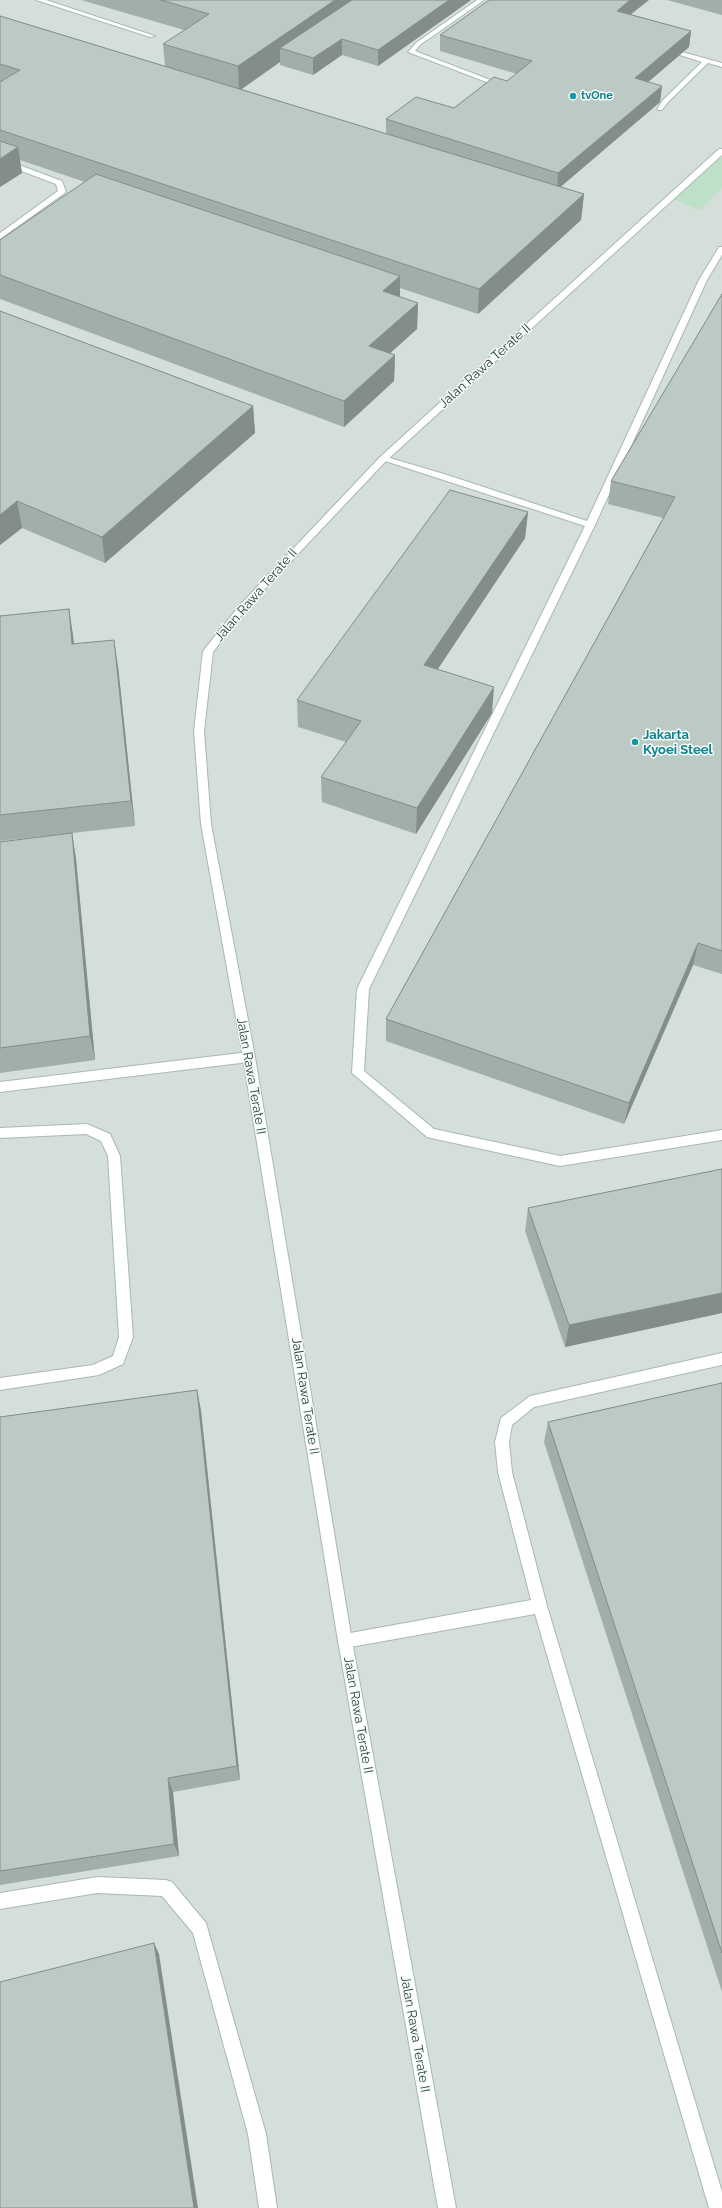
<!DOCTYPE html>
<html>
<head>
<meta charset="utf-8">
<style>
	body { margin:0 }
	canvas { display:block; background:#e6efeb }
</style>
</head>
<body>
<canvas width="722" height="2208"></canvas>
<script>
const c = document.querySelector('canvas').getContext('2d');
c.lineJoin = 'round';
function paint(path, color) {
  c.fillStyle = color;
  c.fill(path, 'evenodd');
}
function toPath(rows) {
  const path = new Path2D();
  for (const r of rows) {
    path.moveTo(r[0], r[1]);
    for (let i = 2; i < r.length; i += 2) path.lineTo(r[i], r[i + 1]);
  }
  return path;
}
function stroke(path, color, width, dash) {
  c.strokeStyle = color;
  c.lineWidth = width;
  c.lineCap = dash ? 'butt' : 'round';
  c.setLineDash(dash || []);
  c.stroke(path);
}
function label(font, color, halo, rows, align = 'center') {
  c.font = font + ' Raleway,sans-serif';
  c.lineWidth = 3;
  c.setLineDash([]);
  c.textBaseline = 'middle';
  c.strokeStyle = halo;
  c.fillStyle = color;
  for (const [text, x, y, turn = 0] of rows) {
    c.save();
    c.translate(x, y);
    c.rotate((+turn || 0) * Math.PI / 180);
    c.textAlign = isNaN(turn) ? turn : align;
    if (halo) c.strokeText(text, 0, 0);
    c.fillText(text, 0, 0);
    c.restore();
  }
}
paint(toPath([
	[0,0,722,0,722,2208,0,2208]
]), '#d4dfda');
paint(toPath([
	[722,151,722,188,700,210,670,198]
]), '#bfe0c8');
const lane = toPath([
	[36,0,46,0,155,36,150,37,36,0],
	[477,0,484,0,420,45,415,51,506,86,506,88,502,88,408,52,416,43,477,0],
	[682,52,722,63,722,67,708,63,668,102,662,110,658,110,657,109,663,100,702,62,680,55,679,54,682,52],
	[0,158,62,181,66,192,0,239,0,233,58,191,56,184,0,163,0,158],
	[719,247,722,247,722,255,707,280,595,525,369,989,364,1071,434,1129,560,1156,722,1130,722,1140,560,1166,431,1138,427,1137,352,1073,357,989,585,526,379,459,383,456,444,474,587,521,699,280,719,247],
	[249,1052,253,1054,255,1057,253,1060,249,1062,0,1092,0,1082,249,1052],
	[87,1124,110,1134,120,1156,133,1337,123,1364,99,1375,0,1390,0,1378,93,1365,113,1356,119,1337,108,1156,101,1141,86,1134,0,1138,0,1128,87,1124],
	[722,1353,722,1365,534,1407,512,1425,509,1442,512,1472,547,1606,722,2192,722,2208,709,2208,535,1614,345,1648,340,1646,338,1641,340,1636,345,1634,531,1600,498,1472,495,1442,501,1418,530,1396,722,1353],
	[97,1877,166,1880,172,1882,206,1923,266,2134,277,2208,259,2208,248,2134,193,1933,162,1896,97,1893,0,1909,0,1893,97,1877]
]);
const street = toPath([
	[719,149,722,149,722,155,386,461,246,609,213,652,204,731,211,824,255,1057,352,1641,456,2208,438,2208,338,1641,243,1057,201,824,194,731,203,651,240,605,380,457,719,149]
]);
stroke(lane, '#a8b8b2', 2);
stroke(street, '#a8b8b2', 2);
paint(lane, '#fff');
paint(street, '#fff');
paint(toPath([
	[81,0,471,0,378,66,342,55,313,75,280,65,280,62,241,89,386,134,386,119,454,108,507,81,517,74,440,51,440,35,630,14,691,31,689,47,648,82,662,86,660,102,560,187,584,194,581,220,478,314,400,288,400,297,418,303,417,329,390,353,395,355,394,381,344,427,0,299,0,240,85,182,20,160,22,173,0,187,0,16,165,66,163,44,184,30],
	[667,0,722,0,722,15],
	[722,294,722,974,693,965,624,1124,386,1041,386,1019,663,518,608,504,611,481],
	[0,311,253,406,255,433,105,563,22,528,0,545],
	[528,512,525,538,438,669,492,713,416,834,322,802,321,777,346,742,298,727,297,700],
	[69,609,74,644,118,666,135,826,72,833,76,859,95,1060,0,1073,0,842,63,834,0,841,0,616],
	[722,1169,722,1313,565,1347,525,1231,528,1208],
	[722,1383,722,1992,544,1442,548,1422],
	[197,1390,201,1411,240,1780,173,1792,179,1856,0,1885,0,1417]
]), '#a1aea9');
paint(toPath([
	[335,0,370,0,280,48,280,62,239,91,238,66],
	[449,0,471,0,378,66,378,50],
	[630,0,649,0,615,27,617,11],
	[691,31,689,47,633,95,635,78],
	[342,39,342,55,313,75,313,58],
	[662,86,660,102,557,190,558,173],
	[18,147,22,173,0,187,0,159],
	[584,194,581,220,478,314,479,289],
	[400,276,400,302,383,291],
	[418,303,417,329,369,372,369,346],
	[395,355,394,381,344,427,344,401],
	[253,406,255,433,105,563,102,537],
	[17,501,22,528,0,545,0,515],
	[528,512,525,538,423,691,424,665],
	[69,609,73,635,76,670,72,644],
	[114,640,118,666,135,826,131,801],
	[494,687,492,713,416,834,417,808],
	[72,833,76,859,95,1060,90,1036],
	[698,943,693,965,624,1124,629,1103],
	[722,1293,722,1313,565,1347,569,1325],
	[197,1390,201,1411,240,1780,237,1766],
	[168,1778,173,1792,179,1856,174,1844],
	[154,1943,159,1954,198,2208,194,2208]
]), '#838d89');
const building = toPath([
	[161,0,335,0,238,66,163,44,209,14,161,0],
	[352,0,449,0,378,50,342,39,313,58,280,48,352,0],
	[489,0,630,0,617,11,691,31,635,78,662,86,558,173,386,119,416,97,454,108,494,77,507,81,532,61,440,35,489,0],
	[0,16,584,194,479,289,0,130,0,82,20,70,0,64,0,16],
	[0,141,18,147,0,159,0,141],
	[96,174,400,276,383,291,418,303,369,346,395,355,344,401,0,275,0,240,96,174],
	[722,294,722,951,698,943,629,1103,386,1019,675,497,611,481,722,294],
	[0,311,253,406,102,537,17,501,0,515,0,311],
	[450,490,528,512,424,665,494,687,417,808,321,777,361,721,297,700,450,490],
	[69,609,72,644,114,640,131,801,0,815,0,616,69,609],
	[72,833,90,1036,0,1048,0,842,72,833],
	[722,1169,722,1293,569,1325,528,1208,722,1169],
	[722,1383,722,1953,548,1422,722,1383],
	[197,1390,237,1766,168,1778,174,1844,0,1871,0,1417,197,1390],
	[154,1943,194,2208,0,2208,0,1982,154,1943]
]);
paint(building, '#bbcac4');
stroke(building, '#838d89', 1);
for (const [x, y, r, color] of [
	[573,96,4,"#0f9aa8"],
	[635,742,4,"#0f9aa8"]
]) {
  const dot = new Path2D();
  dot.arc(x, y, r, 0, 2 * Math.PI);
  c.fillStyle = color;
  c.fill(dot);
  stroke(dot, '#f7fbf9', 1.5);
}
label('bold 11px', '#0d838f', '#f7fbf9', [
	["tvOne",581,96]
], 'left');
label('13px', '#24423a', '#f7fbf9', [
	["Jalan Rawa Terate II",485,366,-42],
	["Jalan Rawa Terate II",256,595,-49],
	["Jalan Rawa Terate II",251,1076,80],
	["Jalan Rawa Terate II",305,1396,81],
	["Jalan Rawa Terate II",358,1715,80],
	["Jalan Rawa Terate II",415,2034,80]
]);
label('bold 13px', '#0d838f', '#f7fbf9', [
	["Jakarta",643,735],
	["Kyoei Steel",643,750]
], 'left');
</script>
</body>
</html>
